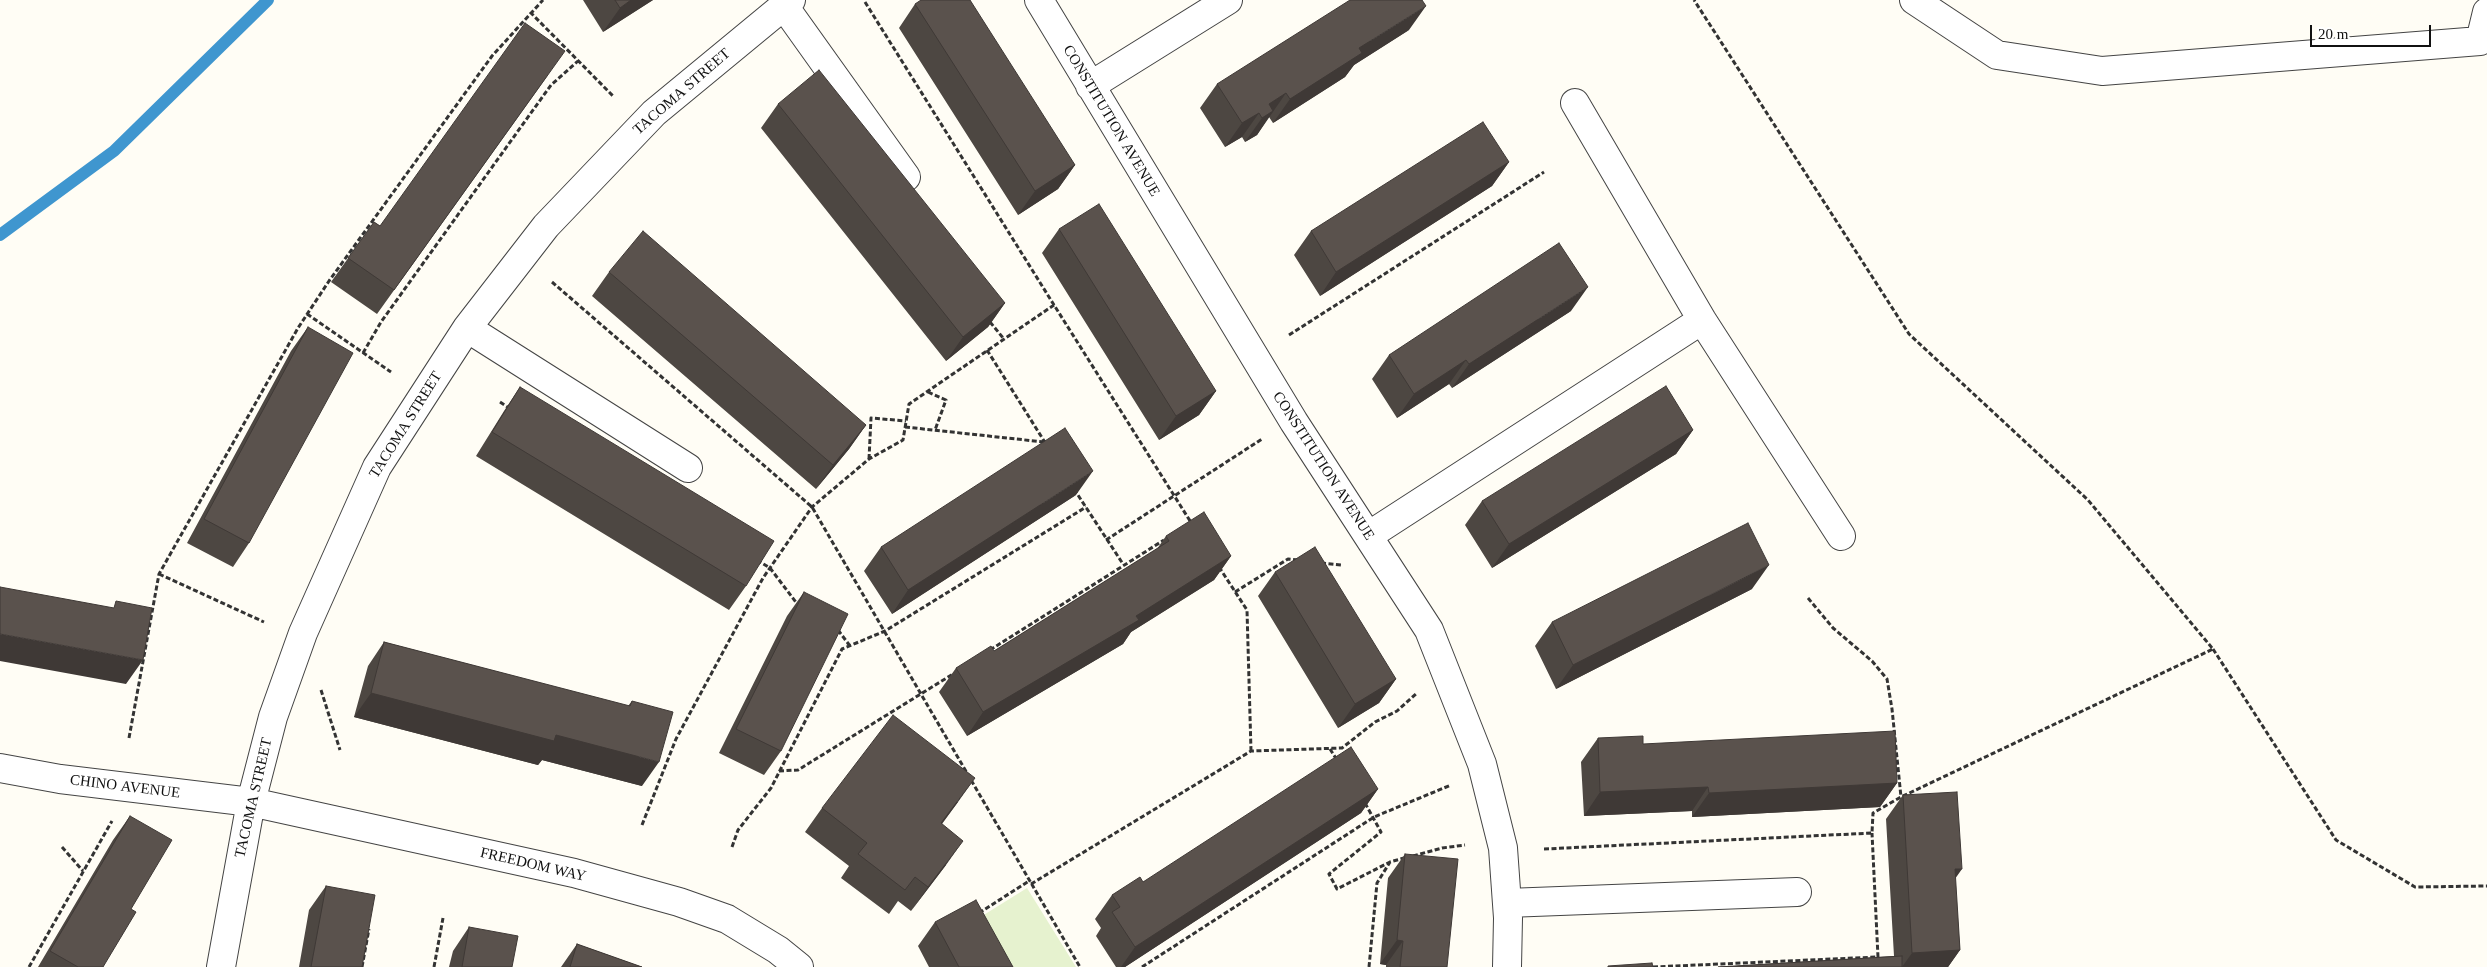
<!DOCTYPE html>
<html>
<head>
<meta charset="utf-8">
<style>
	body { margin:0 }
	#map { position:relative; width:2487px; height:967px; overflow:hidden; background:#fffdf5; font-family:"Times New Roman",serif }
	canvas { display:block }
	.scale { position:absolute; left:2310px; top:25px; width:121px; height:22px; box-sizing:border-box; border:2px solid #111; border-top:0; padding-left:6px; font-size:15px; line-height:18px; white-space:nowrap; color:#111; -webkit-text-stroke:4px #fff; paint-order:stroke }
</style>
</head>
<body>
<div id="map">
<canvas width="2487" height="967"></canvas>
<div class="scale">20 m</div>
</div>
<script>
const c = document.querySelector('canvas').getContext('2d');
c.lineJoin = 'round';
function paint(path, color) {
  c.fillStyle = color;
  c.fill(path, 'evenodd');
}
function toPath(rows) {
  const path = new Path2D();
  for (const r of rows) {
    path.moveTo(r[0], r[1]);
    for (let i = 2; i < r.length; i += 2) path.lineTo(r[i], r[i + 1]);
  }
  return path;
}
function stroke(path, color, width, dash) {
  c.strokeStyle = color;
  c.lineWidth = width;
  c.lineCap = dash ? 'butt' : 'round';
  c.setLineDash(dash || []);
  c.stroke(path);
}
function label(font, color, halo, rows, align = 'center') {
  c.font = font + ' "Times New Roman",serif';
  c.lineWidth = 5;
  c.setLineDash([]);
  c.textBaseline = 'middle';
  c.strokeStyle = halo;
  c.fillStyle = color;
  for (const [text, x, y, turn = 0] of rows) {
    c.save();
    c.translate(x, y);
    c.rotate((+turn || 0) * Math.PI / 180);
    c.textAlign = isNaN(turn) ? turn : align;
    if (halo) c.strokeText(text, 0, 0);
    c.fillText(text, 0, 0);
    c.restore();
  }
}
paint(toPath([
	[1027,888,1076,967,1003,967,974,921]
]), '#e6f2cf');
stroke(toPath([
	[0,235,114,151,268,0]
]), '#3f96cf', 12);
const minor = toPath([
	[1039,0,1294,422,1429,630,1482,764,1503,848,1508,918,1507,967],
	[1914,0,1997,55,2102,71,2480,41,2487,12],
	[784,6,906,177],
	[1090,86,1228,0],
	[1575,103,1702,320,1841,536],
	[467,328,688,468],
	[1368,536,1702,320],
	[0,768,60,779,251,802,574,873,679,902,727,919,778,950,799,967],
	[1507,903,1797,892],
	[221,967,251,802,273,717,303,633,377,467,467,328,546,226,654,113,791,0]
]);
stroke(minor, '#444', 30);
stroke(toPath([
	[865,2,1054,305],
	[530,12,614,97],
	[552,282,812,507,1080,967],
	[307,314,391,372],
	[990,322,1004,339],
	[1289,335,1544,172],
	[987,350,1046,444],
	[363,353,381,322,551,85,578,61],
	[928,392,946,400,935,430],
	[500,402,509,408],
	[905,427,1044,442],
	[869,459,871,418,906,421],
	[1074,489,1123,564],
	[1106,540,1262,439],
	[757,560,770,568,798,605],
	[1321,563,1342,565],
	[1219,567,1247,610,1251,751],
	[159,574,264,622],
	[1235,592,1288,559,1298,560],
	[1808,598,1833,628,1872,661,1887,679,1892,709,1901,797],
	[838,630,850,646],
	[2213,649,2336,840,2415,887,2487,886],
	[990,650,1164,540],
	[321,690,340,750],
	[129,738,159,574,298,328,329,281,492,56,543,0],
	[1330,749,1337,760],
	[779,771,798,770,953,674],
	[1365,803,1381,832,1329,874,1337,889,1390,862],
	[642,825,676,739,763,578,812,507,869,459,903,440,909,404,1054,305,1192,524],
	[62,847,83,871],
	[732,847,738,830,771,788,842,649,885,631,1086,507],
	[1544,849,1872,833,1873,813,1901,797,2213,649,2088,500,1909,334,1694,0],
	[1413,856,1442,848,1465,845],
	[1031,884,1251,751,1342,748,1375,722,1397,711,1417,693],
	[979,913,1029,881],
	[29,967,112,821],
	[362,967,369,929],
	[434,967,443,918],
	[1142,967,1374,817,1451,785],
	[1369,967,1377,883,1390,862,1404,858],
	[1653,967,1878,957,1872,833]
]), '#333', 3, [5, 2.5]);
stroke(minor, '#fff', 28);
paint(toPath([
	[583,0,653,0,603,32],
	[915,4,1075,165,1058,189,1018,215,899,28],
	[1409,30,1354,65,1345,77,1273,123,1269,117,1268,118,1257,135,1245,142,1242,137,1225,147,1200,108,1217,84],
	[548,75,377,314,331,282,374,222,380,226],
	[778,104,1005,303,988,327,946,361,761,128],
	[1509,162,1492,186,1320,296,1294,255,1311,231],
	[1059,229,1216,391,1199,415,1159,440,1042,253],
	[609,272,866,425,849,449,816,489,592,296],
	[1571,311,1452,388,1449,384,1397,418,1372,379,1389,355],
	[308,327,249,543,233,567,187,543,291,351],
	[520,387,746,586,729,610,476,456,504,411],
	[1693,430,1676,454,1492,568,1465,525,1482,501],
	[1076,495,892,614,864,571,881,547],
	[1166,536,1231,556,1214,580,1131,632,1123,644,967,736,939,692,956,668,994,651,1157,549],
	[1275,572,1396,679,1379,703,1338,728,1258,596],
	[1752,589,1556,689,1535,646,1552,622],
	[804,592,781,751,764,775,719,753,787,616],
	[384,642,628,706,632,701,642,786,542,760,538,765,354,717,368,666],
	[1598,738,1643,744,1897,783,1880,807,1692,817,1692,811,1584,816,1581,762],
	[1378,789,1361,813,1125,967,1116,967,1096,936,1101,928,1095,919,1112,895,1143,882],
	[1903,795,1955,878,1960,950,1948,967,1718,967,1894,956,1886,819],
	[958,802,942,824,946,865,911,911,898,901,889,914,841,878,849,866,805,832,822,808],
	[130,816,103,967,38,967,113,840],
	[1405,854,1447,967,1386,967,1386,965,1380,964,1388,878],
	[326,886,362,967,299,967,309,910],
	[935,922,1013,967,929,967,918,946],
	[469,927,512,967,449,967,453,951],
	[577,944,642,967,561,967]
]), '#4d4742');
paint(toPath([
	[631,0,653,0,603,32,620,8],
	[1426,6,1409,30,1354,65,1345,77,1273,123,1290,99,1359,48],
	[1286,93,1257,135,1245,142,1262,118,1269,104],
	[1259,113,1242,137,1225,147,1242,123],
	[1509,162,1492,186,1320,296,1336,272],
	[1075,165,1058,189,1018,215,1035,191],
	[1588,287,1571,311,1452,388,1469,364],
	[1005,303,988,327,946,361,963,337],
	[1466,360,1449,384,1397,418,1414,394],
	[1216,391,1199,415,1159,440,1176,416],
	[866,425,849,449,816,489,833,465],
	[1693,430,1676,454,1492,568,1509,544],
	[1093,471,1076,495,892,614,908,590],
	[1231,556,1214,580,1131,632,1123,644,967,736,983,712],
	[1769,565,1752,589,1556,689,1573,665],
	[0,634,143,660,126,684,0,661],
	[1396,679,1379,703,1338,728,1355,704],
	[371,693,556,735,659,762,642,786,542,760,538,765,354,717],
	[975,778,958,802,924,847,941,823],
	[1897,783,1880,807,1692,817,1709,793],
	[1708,787,1692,811,1584,816,1600,792],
	[1378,789,1361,813,1125,967,1121,967,1135,947],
	[963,841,946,865,911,911,928,887],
	[1955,869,1962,869,1945,893],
	[1397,940,1403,941,1386,965,1380,964],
	[1960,950,1948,967,1902,967,1912,953]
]), '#3f3936');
const building = toPath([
	[615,0,631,0,620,8,615,0],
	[921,0,970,0,1075,165,1035,191,915,4,921,0],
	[1350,0,1422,0,1426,6,1359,48,1362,53,1290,99,1286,93,1269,104,1273,111,1262,118,1259,113,1242,123,1217,84,1350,0],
	[525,23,565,51,394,290,348,258,374,222,380,226,525,23],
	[819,70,1005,303,963,337,778,104,819,70],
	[1483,122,1509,162,1336,272,1311,231,1483,122],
	[1099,204,1216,391,1176,416,1059,229,1099,204],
	[643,231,866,425,833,465,609,272,643,231],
	[1559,243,1588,287,1469,364,1466,360,1414,394,1389,355,1559,243],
	[308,327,353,353,249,543,204,519,308,327],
	[1666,386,1693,430,1509,544,1482,501,1666,386],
	[520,387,774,541,746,586,492,432,520,387],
	[1065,428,1093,471,908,590,881,547,1065,428],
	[1204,512,1231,556,1136,616,1139,620,983,712,956,668,991,646,994,651,1169,541,1166,536,1204,512],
	[1748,523,1769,565,1573,665,1552,622,1748,523],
	[1315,547,1396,679,1355,704,1275,572,1315,547],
	[0,587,114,608,116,601,152,608,143,660,0,634,0,587],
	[804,592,848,614,781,751,736,729,804,592],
	[384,642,630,706,632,701,673,712,659,762,556,735,554,741,371,693,384,642],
	[893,715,975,778,941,823,963,841,928,887,915,877,905,890,858,854,867,843,822,808,893,715],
	[1895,731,1897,783,1709,793,1708,787,1600,792,1598,738,1643,736,1643,744,1895,731],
	[1351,747,1378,789,1135,947,1112,912,1120,907,1112,895,1140,877,1143,882,1351,747],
	[1957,792,1962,869,1955,869,1960,950,1912,953,1903,795,1957,792],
	[130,816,172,840,131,909,136,912,103,967,78,967,50,951,130,816],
	[1405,854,1458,859,1447,967,1400,967,1403,941,1397,940,1405,854],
	[326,886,375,895,362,967,311,967,326,886],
	[976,900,1013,967,959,967,935,922,976,900],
	[469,927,518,936,512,967,462,967,469,927],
	[577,944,642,967,570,967,577,944],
	[1902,956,1902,967,1718,967,1902,956],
	[1652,963,1653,967,1608,967,1608,966,1652,963]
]);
paint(building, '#5a524d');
stroke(building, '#3f3936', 1);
label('15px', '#111', '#fff', [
	["TACOMA STREET",682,92,-41],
	["CONSTITUTION AVENUE",1111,121,59],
	["TACOMA STREET",406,425,-58],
	["CONSTITUTION AVENUE",1323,466,57],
	["CHINO AVENUE",125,787,7],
	["TACOMA STREET",254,798,-77],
	["FREEDOM WAY",533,865,13]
]);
</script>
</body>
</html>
